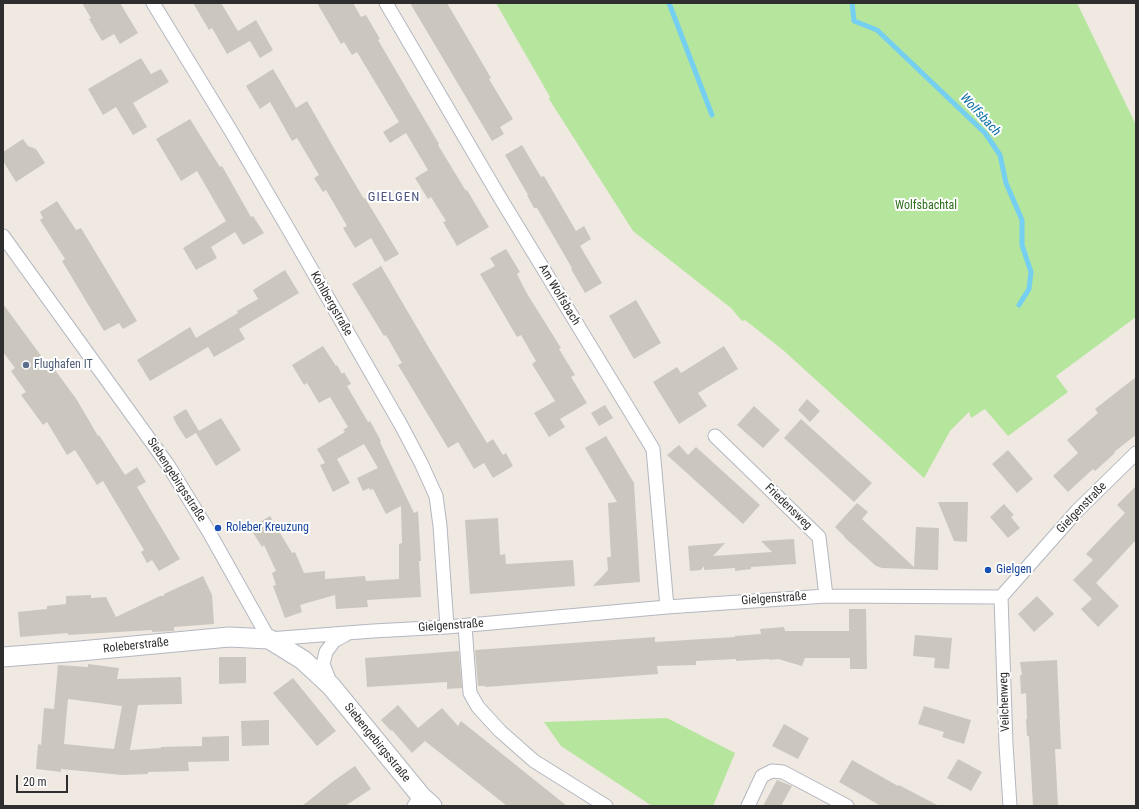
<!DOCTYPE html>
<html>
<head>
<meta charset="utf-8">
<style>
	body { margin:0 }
	#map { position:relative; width:1139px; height:809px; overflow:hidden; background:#efe9e1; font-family:"Roboto Condensed",sans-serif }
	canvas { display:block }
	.frame { position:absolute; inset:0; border:4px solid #2e2e2e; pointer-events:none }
	.scale { position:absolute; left:16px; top:775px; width:52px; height:18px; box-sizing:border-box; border:2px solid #2e2e2e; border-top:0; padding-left:5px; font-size:12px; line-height:14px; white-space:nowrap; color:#2e2e2e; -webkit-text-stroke:3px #fff; paint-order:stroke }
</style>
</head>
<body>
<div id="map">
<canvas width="1139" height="809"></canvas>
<div class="frame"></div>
<div class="scale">20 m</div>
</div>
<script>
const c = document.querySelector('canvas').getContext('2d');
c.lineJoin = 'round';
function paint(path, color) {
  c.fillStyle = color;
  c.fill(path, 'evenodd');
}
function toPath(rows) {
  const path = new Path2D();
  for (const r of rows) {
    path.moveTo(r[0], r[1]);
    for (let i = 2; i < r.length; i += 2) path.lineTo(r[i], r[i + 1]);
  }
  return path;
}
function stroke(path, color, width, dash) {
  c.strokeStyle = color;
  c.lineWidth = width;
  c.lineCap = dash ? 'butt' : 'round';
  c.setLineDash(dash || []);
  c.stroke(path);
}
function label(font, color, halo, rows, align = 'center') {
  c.font = font + ' "Roboto Condensed",sans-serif';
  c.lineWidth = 4;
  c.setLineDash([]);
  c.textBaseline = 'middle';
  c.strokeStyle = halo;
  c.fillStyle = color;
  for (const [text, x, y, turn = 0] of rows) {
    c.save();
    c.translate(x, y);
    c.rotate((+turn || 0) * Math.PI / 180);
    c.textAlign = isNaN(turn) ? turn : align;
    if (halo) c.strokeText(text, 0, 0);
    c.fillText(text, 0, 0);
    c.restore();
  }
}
paint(toPath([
	[496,3,1077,3,1136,125,1136,317,1056,376,1068,392,1008,436,985,409,971,418,969,412,950,431,924,478,783,350,745,320,742,321,731,308,633,231,549,99,550,97],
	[667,718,735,753,713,806,652,806,561,746,544,722]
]), '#b6e59e');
stroke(toPath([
	[669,3,712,115],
	[852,3,854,21,877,30,985,133,1000,155,1006,183,1022,220,1022,245,1031,272,1029,289,1019,305]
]), '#75cff0', 5);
paint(toPath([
	[82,3,120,3,138,33,120,44,114,34,102,41,89,19,91,18],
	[193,3,221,3,238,31,256,20,273,50,260,58,250,41,227,54,212,28,209,30],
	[317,3,353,3,361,17,366,15,380,39,378,40,439,144,438,145,466,191,467,190,489,227,457,246,443,222,446,221,431,197,428,199,415,178,428,170,406,133,390,143,383,132,399,122,357,52,352,55,344,42,341,44],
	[410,3,447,3,491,78,489,79,513,119,500,127,504,134,492,141],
	[141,58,151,74,161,69,169,82,133,103,147,127,133,135,116,107,103,115,88,89],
	[273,69,296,108,307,101,335,150,364,199,365,198,399,254,385,262,371,238,355,248,343,228,347,226,326,190,323,192,314,178,319,175,297,138,292,141,270,102,260,109,246,86],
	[190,119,220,167,222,166,251,217,253,216,264,233,243,245,235,232,211,247,217,258,196,270,183,248,226,221,197,171,181,181,156,139],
	[23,139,28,146,36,149,45,163,16,182,3,161,3,152],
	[522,145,541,177,544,176,576,231,584,226,591,239,580,246,602,283,585,293,571,269,572,268,537,208,534,208,527,195,528,195,505,155],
	[57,201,76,230,81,228,137,321,123,329,119,323,104,331,62,261,65,259,40,220,43,218,40,212],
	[506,249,520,272,517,274,526,292,561,348,559,349,575,375,571,377,587,403,560,419,565,427,549,437,534,413,555,401,532,364,536,361,521,335,517,337,480,274,495,266,490,258],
	[381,266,429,348,487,443,493,439,503,455,506,453,513,466,493,478,484,463,474,469,458,442,448,448,398,365,402,363,386,335,384,336,352,284],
	[285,270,299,293,239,329,245,339,214,357,208,347,150,381,137,360,190,327,196,338,216,326,238,313,237,311,258,299,253,290],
	[636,300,661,343,634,359,609,316],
	[3,304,53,372,55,370,77,400,98,436,99,435,125,475,137,467,146,482,137,487,180,559,159,571,152,560,147,563,141,552,144,550,103,481,97,485,75,450,67,455,47,422,43,425,21,395,26,392,11,371,15,368,3,352],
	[323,346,336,366,337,365,342,374,344,372,351,384,347,386,368,422,370,421,381,441,380,442,414,513,418,511,421,561,419,561,421,597,367,600,368,607,336,609,335,595,300,605,302,612,285,618,273,586,276,585,272,573,276,571,264,545,262,547,250,528,270,516,292,553,295,552,304,573,325,571,325,579,365,576,366,581,399,579,399,544,402,543,401,506,386,514,373,489,370,490,369,488,363,491,357,478,378,468,364,444,337,459,350,483,333,492,320,465,325,463,317,449,345,432,343,430,348,427,330,397,319,403,307,383,304,385,292,365],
	[724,346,738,369,698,393,707,406,679,424,653,382,677,367,681,373],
	[1136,377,1136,435,1114,452,1115,453,1095,471,1093,469,1068,492,1053,476,1078,453,1067,440,1098,413,1095,409],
	[807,399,820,411,810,422,798,410],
	[605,405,613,418,599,426,591,413],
	[754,406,780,430,763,448,737,425],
	[186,409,199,431,221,418,241,450,216,466,196,433,186,439,177,425,173,417],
	[801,419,872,483,854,502,784,438],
	[606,436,634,483,640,582,593,586,608,570,607,557,611,557,608,503,617,502,585,448],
	[679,445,688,455,696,447,760,505,743,524,667,455],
	[1008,450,1033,479,1017,493,992,464],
	[1136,486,1136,540,1096,583,1119,606,1098,627,1081,609,1092,599,1073,580,1093,560,1086,554,1125,513,1117,505],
	[938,502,968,502,967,542,954,541],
	[857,503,868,512,862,519,914,567,916,527,939,528,938,570,882,568,876,566,844,537,845,537,835,527],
	[1004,504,1014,515,1011,517,1020,528,1008,538,990,517],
	[498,518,500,555,505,554,506,564,573,560,575,586,470,594,465,520],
	[794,539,796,564,751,567,751,569,735,571,735,568,704,570,704,566,701,570,690,571,688,546,725,543,713,556,772,552,761,541],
	[203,576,212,595,214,624,174,627,174,631,152,632,152,630,68,635,68,633,20,637,18,612,47,609,47,606,66,604,66,596,91,595,91,598,106,597,116,617,160,596,164,596,164,594],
	[1037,596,1054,614,1034,632,1018,614],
	[849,609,866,609,867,669,850,669,850,658,805,658,802,666,778,659,769,660,769,659,736,661,736,659,696,661,696,665,657,666,658,674,485,687,485,686,478,686,475,650,655,637,655,642,735,637,735,636,761,634,760,629,784,627,785,631,849,631],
	[915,635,952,638,949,669,934,668,935,658,913,656],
	[459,651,462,688,447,689,447,682,367,687,365,658],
	[219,657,246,657,246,683,219,684],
	[1057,660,1061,749,1055,749,1058,806,1033,806,1029,736,1027,736,1026,719,1027,719,1026,693,1021,694,1020,675,1022,675,1020,662],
	[88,664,119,668,117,679,181,677,182,704,138,705,130,750,161,748,161,747,202,746,202,737,229,736,229,761,188,762,189,771,148,772,148,774,122,775,61,769,61,772,36,769,38,744,41,745,44,708,54,709,58,665,88,667],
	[68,699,122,706,114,749,64,744],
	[293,678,336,731,317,746,273,693],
	[398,705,418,728,442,708,458,726,461,721,567,806,507,806,425,741,412,753,392,730,391,731,381,720],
	[924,706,971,720,964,744,942,737,944,732,918,724],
	[269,720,269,745,242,746,241,721],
	[784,724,809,738,798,759,772,746],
	[958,759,982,772,971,791,947,778],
	[852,760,898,786,899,785,939,806,881,806,839,782],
	[355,766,371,789,345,806,302,806,335,780],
	[777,780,792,786,781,806,763,806]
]), '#cbc7bf');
const minor = toPath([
	[153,3,231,131,293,237,401,425,421,463,436,496,440,526,447,627],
	[386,3,499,196,653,449,667,607],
	[3,236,168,465,209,532,269,639,373,631,447,627,667,607,826,596,1001,597,1077,511,1136,453],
	[715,436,819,537,826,596],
	[1001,597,1006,745,1010,806],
	[465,626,470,693,478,707,500,731,534,761,606,806],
	[330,682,323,664,326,652,334,641,347,634],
	[414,806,421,796],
	[748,806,762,776,772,771,783,772,847,806]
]);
const secondary = toPath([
	[3,657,80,651,229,637,269,639,303,660,331,686,421,796,432,806]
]);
stroke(minor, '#b4b7c1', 15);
stroke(secondary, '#b4b7c1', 21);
stroke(minor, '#fff', 13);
stroke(secondary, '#fff', 19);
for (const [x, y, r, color] of [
	[26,365,4,"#5c6f8a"],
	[218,528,4,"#1a4fb4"],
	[988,570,4,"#1a4fb4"]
]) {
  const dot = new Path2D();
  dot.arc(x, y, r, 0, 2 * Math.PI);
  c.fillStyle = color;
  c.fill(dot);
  stroke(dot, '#fff', 1.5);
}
label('12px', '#2c6e1b', '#fff', [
	["Wolfsbachtal",926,206]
]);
label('12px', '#2e2e2e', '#fff', [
	["Am Wolfsbach",559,295,59],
	["Kohlbergstraße",331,304,60],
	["Siebengebirgsstraße",176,480,57],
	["Friedensweg",788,507,44],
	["Gielgenstraße",1082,508,-46],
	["Gielgenstraße",774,599,-4],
	["Gielgenstraße",451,626,-4],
	["Roleberstraße",136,646,-6],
	["Veilchenweg",1005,702,-92],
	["Siebengebirgsstraße",377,743,51]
]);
label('12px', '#4e5e75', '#fff', [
	["Flughafen IT",34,365]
], 'left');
label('12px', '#164399', '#fff', [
	["Roleber Kreuzung",226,528],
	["Gielgen",996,570]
], 'left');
label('italic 13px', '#0d6fa3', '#fff', [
	["Wolfsbach",980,115,47]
]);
c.letterSpacing = '1px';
label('13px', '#4d5680', '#fff', [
	["GIELGEN",394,198]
]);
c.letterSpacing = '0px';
</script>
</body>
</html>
